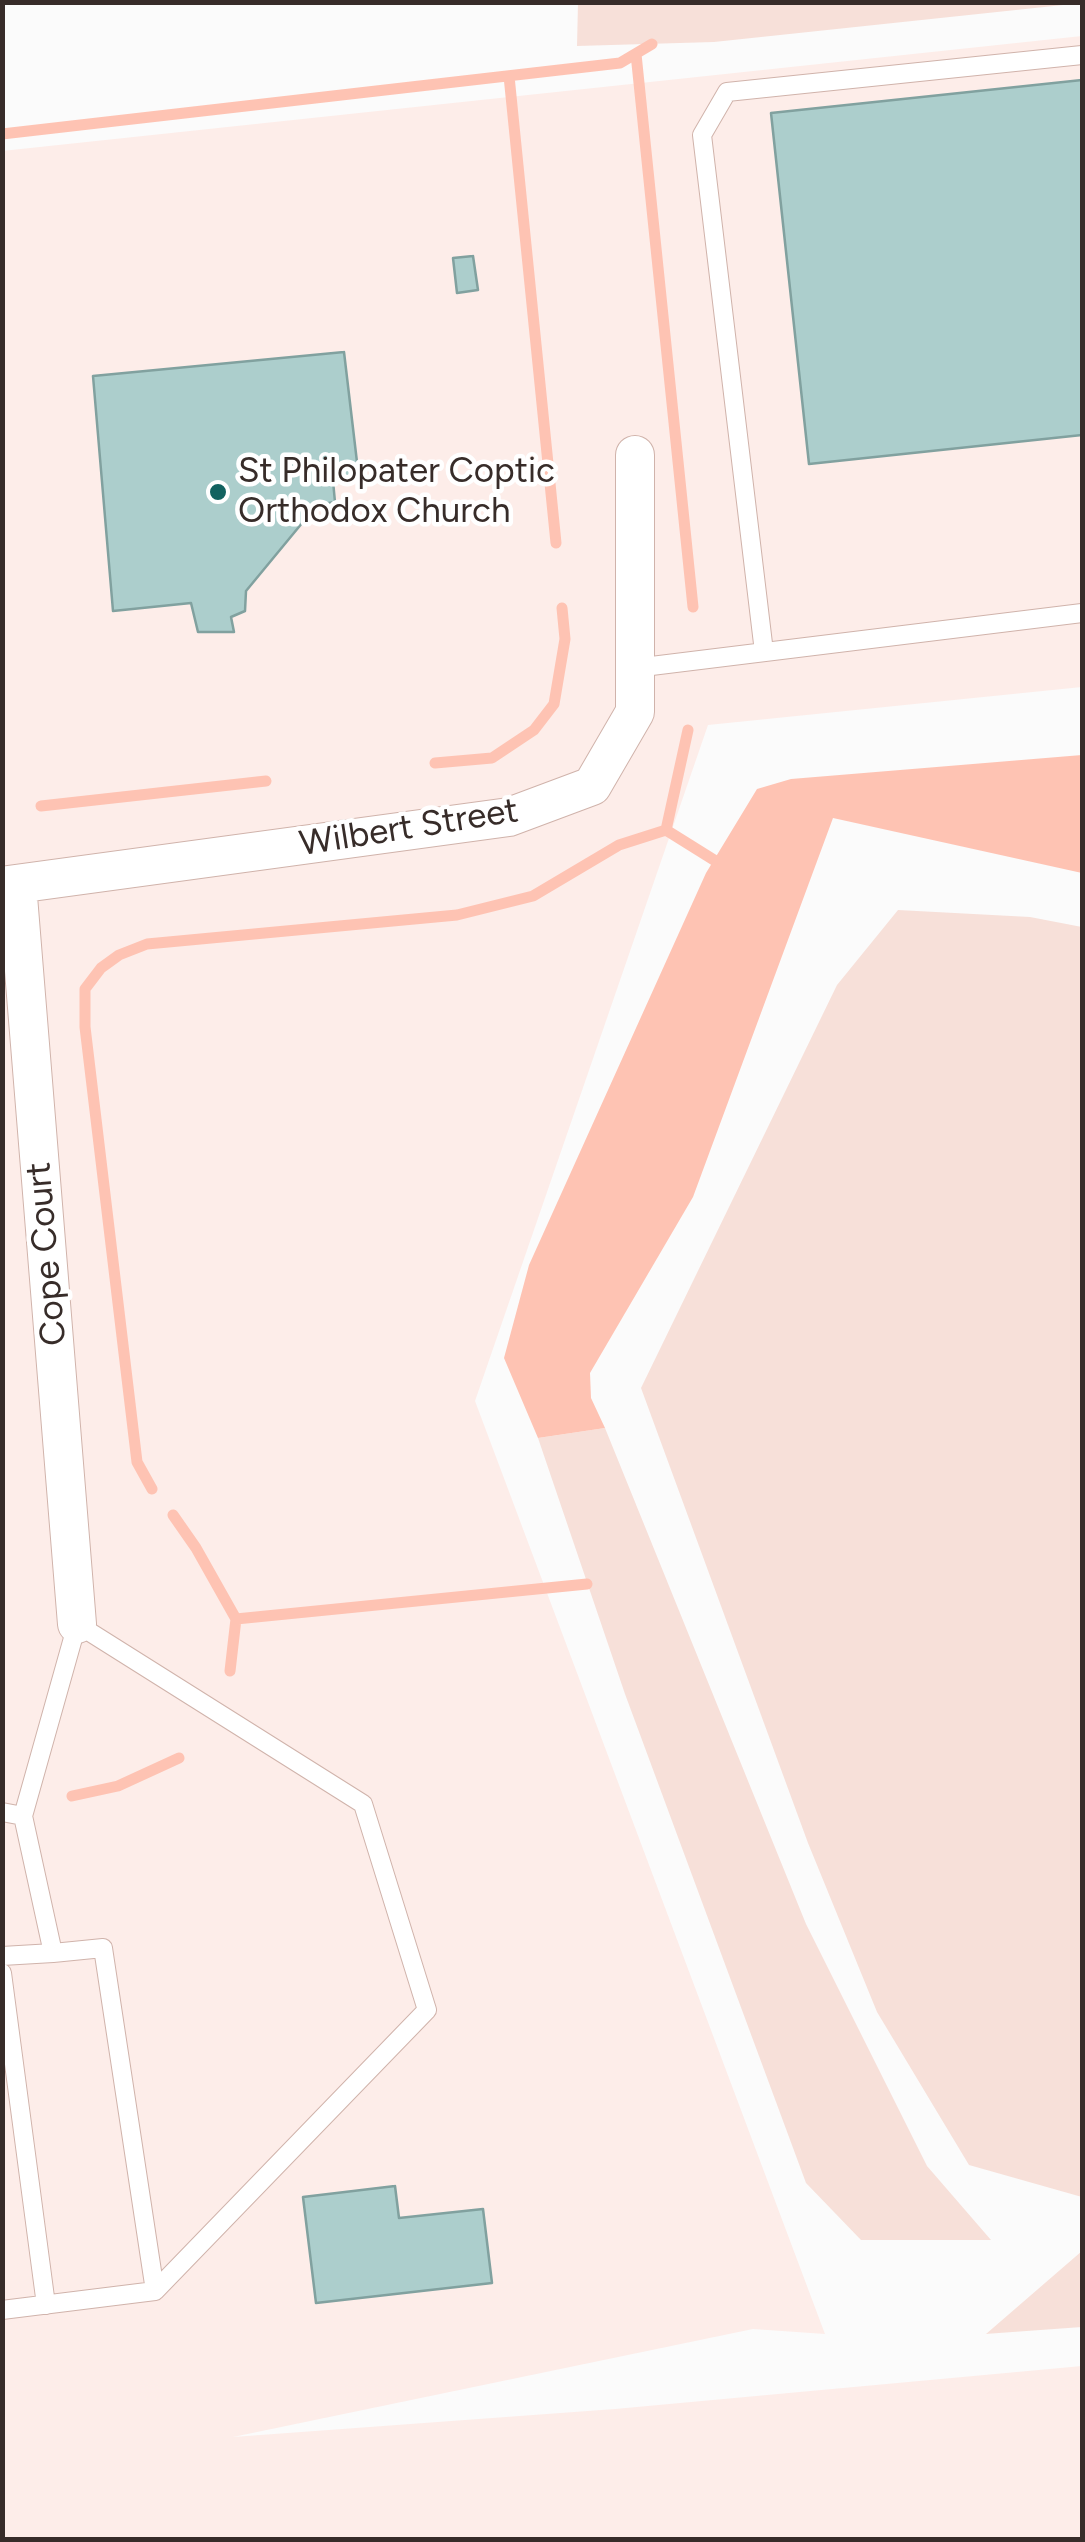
<!DOCTYPE html>
<html>
<head>
<meta charset="utf-8">
<style>
	body { margin:0 }
	#map { position:relative; width:1085px; height:2542px; overflow:hidden; background:#fbfbfb; font-family:Figtree,sans-serif }
	canvas { display:block }
	.frame { position:absolute; inset:0; border:5px solid #372c29; pointer-events:none }
</style>
</head>
<body>
<div id="map">
<canvas width="1085" height="2542"></canvas>
<div class="frame"></div>
</div>
<script>
const c = document.querySelector('canvas').getContext('2d');
c.lineJoin = 'round';
function paint(path, color) {
  c.fillStyle = color;
  c.fill(path, 'evenodd');
}
function toPath(rows) {
  const path = new Path2D();
  for (const r of rows) {
    path.moveTo(r[0], r[1]);
    for (let i = 2; i < r.length; i += 2) path.lineTo(r[i], r[i + 1]);
  }
  return path;
}
function stroke(path, color, width, dash) {
  c.strokeStyle = color;
  c.lineWidth = width;
  c.lineCap = dash ? 'butt' : 'round';
  c.setLineDash(dash || []);
  c.stroke(path);
}
function label(font, color, halo, rows, align = 'center') {
  c.font = font + ' Figtree,sans-serif';
  c.lineWidth = 9;
  c.setLineDash([]);
  c.textBaseline = 'middle';
  c.strokeStyle = halo;
  c.fillStyle = color;
  for (const [text, x, y, turn = 0] of rows) {
    c.save();
    c.translate(x, y);
    c.rotate((+turn || 0) * Math.PI / 180);
    c.textAlign = isNaN(turn) ? turn : align;
    if (halo) c.strokeText(text, 0, 0);
    c.fillText(text, 0, 0);
    c.restore();
  }
}
paint(toPath([
	[1082,36,1082,687,708,725,475,1401,825,2334,753,2329,233,2437,615,2409,1082,2366,1082,2539,3,2539,2,151]
]), '#fdede9');
paint(toPath([
	[578,3,1082,2,1082,3,714,42,577,46],
	[898,910,1030,917,1082,927,1082,2197,969,2165,877,2012,808,1843,641,1388,837,985],
	[605,1428,806,1924,927,2166,991,2240,861,2240,806,2183,625,1694,538,1438],
	[1082,2251,1082,2327,985,2334,986,2334]
]), '#f7e0d9');
paint(toPath([
	[1082,755,1082,873,833,818,693,1197,590,1373,591,1398,605,1428,538,1438,504,1358,529,1265,706,873,757,789,791,779]
]), '#fec3b3');
stroke(toPath([
	[636,54,693,607],
	[509,76,556,543],
	[2,134,620,63,652,44],
	[435,763,492,758,534,730,554,704,565,639,562,608],
	[41,806,266,781],
	[666,830,714,860],
	[152,1489,137,1462,85,1027,85,989,101,968,119,955,147,944,457,915,533,896,619,845,666,830,688,730],
	[173,1515,196,1548,236,1619,230,1671],
	[236,1619,587,1584],
	[72,1796,118,1786,179,1758]
]), '#fec3b3', 11);
const building = toPath([
	[1082,80,1082,435,809,464,771,113,1082,80],
	[473,256,478,290,457,293,453,258,473,256],
	[344,352,359,479,333,481,335,502,317,505,246,591,245,611,231,617,234,632,198,632,191,603,113,611,93,376,344,352],
	[395,2186,399,2218,483,2209,492,2283,316,2303,303,2197,395,2186]
]);
paint(building, '#accecc');
stroke(building, '#81a19f', 2.5);
const lane = toPath([
	[764,652,702,135,727,92,1082,55],
	[635,668,1082,613],
	[2,1812,23,1816,77,1624,363,1804,427,2010,155,2291,2,2310],
	[23,1816,53,1953,103,1948,155,2291],
	[2,1956,53,1953],
	[2,1973,46,2305]
]);
const street = toPath([
	[17,884,77,1624],
	[2,886,509,817,592,786,635,712,635,455]
]);
stroke(lane, '#d0b3ab', 20);
stroke(street, '#d0b3ab', 40);
stroke(lane, '#fff', 18);
stroke(street, '#fff', 38);
for (const [x, y, r, color] of [
	[218,492,10,"#126260"]
]) {
  const dot = new Path2D();
  dot.arc(x, y, r, 0, 2 * Math.PI);
  c.fillStyle = color;
  c.fill(dot);
  stroke(dot, '#fff', 4);
}
label('35px', '#372c29', '#fff', [
	["St Philopater Coptic",238,472],
	["Orthodox Church",238,512]
], 'left');
label('35px', '#372c29', '#fff', [
	["Wilbert Street",409,828,-9],
	["Cope Court",47,1254,-95]
]);
</script>
</body>
</html>
